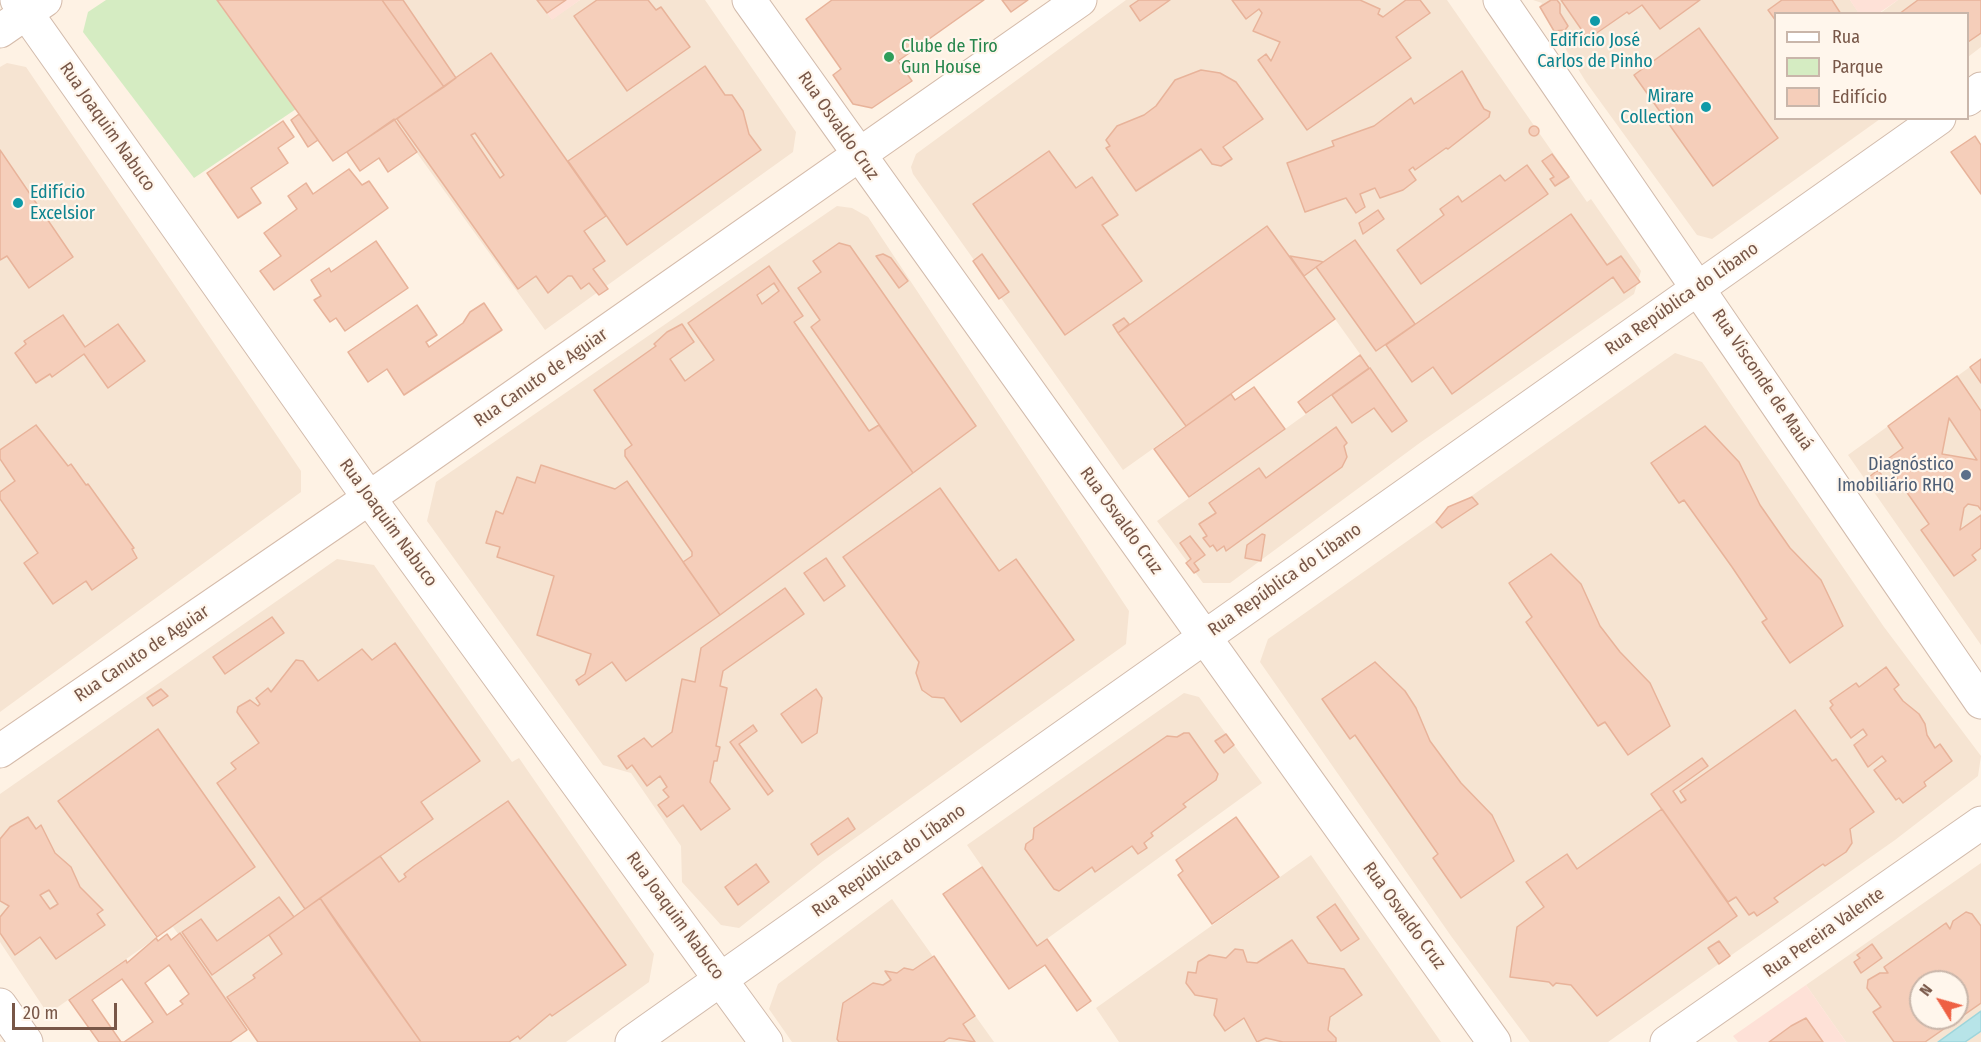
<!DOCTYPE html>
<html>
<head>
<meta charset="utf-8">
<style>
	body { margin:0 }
	#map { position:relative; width:1981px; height:1042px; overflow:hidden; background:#fef2e4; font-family:"Fira Sans Condensed",sans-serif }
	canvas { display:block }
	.legend { position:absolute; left:1774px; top:12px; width:195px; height:108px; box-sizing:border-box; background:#fff6ec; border:2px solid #c9b6aa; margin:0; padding:8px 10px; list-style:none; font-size:18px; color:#785748 }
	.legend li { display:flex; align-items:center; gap:12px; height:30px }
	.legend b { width:30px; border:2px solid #c9b6aa }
	.north { position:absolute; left:1909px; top:970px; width:60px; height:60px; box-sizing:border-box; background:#fff6ec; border:2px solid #c9b6aa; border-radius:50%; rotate:307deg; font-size:16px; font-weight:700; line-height:24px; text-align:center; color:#785748 }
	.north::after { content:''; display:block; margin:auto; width:21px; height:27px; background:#ee6043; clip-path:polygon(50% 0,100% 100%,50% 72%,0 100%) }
	.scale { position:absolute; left:12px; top:1003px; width:105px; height:27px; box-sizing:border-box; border:3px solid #785748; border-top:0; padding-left:8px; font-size:18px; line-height:21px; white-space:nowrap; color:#785748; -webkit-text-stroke:4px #fff6ec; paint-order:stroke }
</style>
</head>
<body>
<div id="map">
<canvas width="1981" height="1042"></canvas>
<ul class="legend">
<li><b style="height:8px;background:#fff"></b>Rua</li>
<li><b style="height:16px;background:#d5ecc2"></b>Parque</li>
<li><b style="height:16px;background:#f5ceba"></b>Edifício</li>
</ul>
<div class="north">N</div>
<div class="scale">20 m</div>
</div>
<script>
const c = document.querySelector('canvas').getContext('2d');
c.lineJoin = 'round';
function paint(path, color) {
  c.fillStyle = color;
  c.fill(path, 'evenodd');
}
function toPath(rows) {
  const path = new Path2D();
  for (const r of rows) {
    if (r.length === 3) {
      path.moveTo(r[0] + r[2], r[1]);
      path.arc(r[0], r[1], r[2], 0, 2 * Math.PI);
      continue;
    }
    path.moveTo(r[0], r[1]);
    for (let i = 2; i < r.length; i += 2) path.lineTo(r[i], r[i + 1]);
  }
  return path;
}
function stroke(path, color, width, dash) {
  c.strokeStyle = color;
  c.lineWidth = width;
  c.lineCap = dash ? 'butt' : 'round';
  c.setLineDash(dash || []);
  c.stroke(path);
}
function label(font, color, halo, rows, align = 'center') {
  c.font = font + ' "Fira Sans Condensed",sans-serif';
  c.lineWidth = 4.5;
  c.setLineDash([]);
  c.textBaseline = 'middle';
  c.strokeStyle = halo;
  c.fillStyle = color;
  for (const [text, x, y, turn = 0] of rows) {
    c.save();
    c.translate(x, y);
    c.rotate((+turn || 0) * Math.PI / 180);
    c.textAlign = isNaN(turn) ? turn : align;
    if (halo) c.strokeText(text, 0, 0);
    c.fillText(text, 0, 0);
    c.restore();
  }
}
paint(toPath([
	[221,0,538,0,552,19,580,0,705,0,796,132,793,152,545,330,388,113],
	[1126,0,1447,0,1587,202,1591,199,1641,271,1634,294,1421,442,1230,583,1203,583,1157,521,1370,368,1335,319,1123,470,913,174,911,167,916,154],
	[1533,0,1850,0,1859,13,1776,14,1776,118,1880,119,1712,239,1697,235,1586,82,1540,7,1542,3],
	[1898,0,1981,0,1981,47,1968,57,1968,14,1879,14],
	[7,63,26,67,301,471,301,492,0,712,0,67],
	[837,206,852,208,868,217,1129,611,1126,644,823,861,739,928,721,925,682,882,681,846,631,773,603,765,427,521,436,482],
	[1675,353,1702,362,1884,627,1981,756,1978,776,1895,840,1608,1042,1530,1042,1451,936,1260,662,1268,639],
	[1981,359,1981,645,1848,455],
	[337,559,374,565,512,762,519,758,654,954,649,982,566,1042,257,1042,173,927,157,937,133,905,156,938,48,1014,0,942,0,794],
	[1184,693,1199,697,1262,783,1037,946,967,845],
	[1311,855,1441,1042,1119,1042,1096,1008],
	[1981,863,1981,1042,1846,1042,1806,985],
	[1921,982,1957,982,1957,1018,1921,1018],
	[892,899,994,1042,792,1042,769,1009,778,984]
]), '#f6e4d2');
paint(toPath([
	[538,0,580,0,552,20],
	[1850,0,1898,0,1879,13,1859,14],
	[1806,985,1846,1042,1738,1042,1733,1036]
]), '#fee1d7');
paint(toPath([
	[106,0,221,0,299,107,194,178,83,32,88,12]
]), '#d5ecc2');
const water = toPath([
	[1981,1011,1981,1031,1965,1042,1938,1042,1981,1011]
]);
paint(water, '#b7e4e8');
stroke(water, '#9dd5db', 1.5);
const building = toPath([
	[217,0,382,0,444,87,333,161,217,0],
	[382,0,403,0,456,78,444,87,382,0],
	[537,0,566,0,547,13,537,0],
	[597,0,648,0,656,10,661,7,690,47,627,91,574,16,597,0],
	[832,0,984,0,898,61,912,81,872,108,853,104,833,75,841,69,806,19,832,0],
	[1002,0,1028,0,1011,12,1002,0],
	[1139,0,1170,0,1140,21,1130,6,1139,0],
	[1232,0,1360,0,1380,9,1378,14,1383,17,1406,0,1420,0,1430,13,1396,37,1411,58,1307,130,1258,60,1266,54,1271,61,1280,42,1253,31,1262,13,1259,9,1246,19,1232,0],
	[1551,0,1557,0,1560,4,1560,13,1568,26,1565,30,1554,31,1540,7,1551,0],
	[1561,0,1700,0,1660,29,1642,5,1629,14,1627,12,1588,39,1561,0],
	[1782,0,1832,0,1841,14,1776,14,1776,21,1768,10,1782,0],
	[1918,0,1981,0,1981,33,1968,42,1968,14,1899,14,1918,0],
	[1699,28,1778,138,1713,186,1634,75,1699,28],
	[491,53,606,216,584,231,605,261,593,269,608,289,599,295,589,283,581,289,572,276,568,276,548,293,536,276,518,289,397,119,491,53],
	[475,133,504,175,500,178,471,135,475,133],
	[705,66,725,95,732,95,743,111,749,134,761,150,627,245,568,161,705,66],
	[1201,70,1220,73,1236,82,1263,119,1223,147,1232,159,1221,166,1212,164,1201,149,1136,191,1106,148,1110,146,1106,140,1117,126,1144,115,1156,106,1175,80,1201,70],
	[1462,71,1484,109,1490,112,1489,117,1448,149,1446,148,1415,170,1413,167,1409,170,1416,180,1403,190,1380,198,1375,188,1360,194,1365,207,1356,213,1346,198,1305,212,1287,163,1334,146,1332,141,1374,126,1411,98,1414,104,1462,71],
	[299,114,318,140,308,147,291,120,299,114],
	[394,119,417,152,388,172,379,158,360,171,347,152,394,119],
	[283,121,294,137,278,148,288,163,251,188,261,203,238,218,207,173,283,121],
	[1534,131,5],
	[1975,136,1981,145,1981,194,1951,152,1975,136],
	[0,150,73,257,29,288,7,256,0,260,0,150],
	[1049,151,1076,188,1092,177,1118,215,1102,225,1142,281,1065,335,973,204,1049,151],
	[1552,154,1569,177,1555,186,1550,179,1554,177,1542,161,1552,154],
	[1527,165,1548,194,1421,284,1397,250,1444,215,1440,209,1458,196,1462,202,1500,175,1505,181,1527,165],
	[349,169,362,185,369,181,388,208,274,290,260,271,281,256,264,233,297,209,288,196,306,183,313,194,349,169],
	[1378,210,1384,219,1363,234,1359,223,1378,210],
	[1571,214,1607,265,1621,256,1640,282,1624,293,1613,277,1452,394,1433,367,1412,382,1386,345,1571,214],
	[1267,226,1335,319,1186,426,1118,333,1267,226],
	[1355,240,1415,324,1376,351,1316,267,1355,240],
	[376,241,408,288,345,331,336,318,330,322,314,300,321,296,311,280,329,268,331,272,376,241],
	[839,243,850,246,976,426,913,473,811,327,820,320,798,288,821,272,813,261,839,243],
	[883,254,891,258,908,281,899,288,876,256,883,254],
	[982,254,1009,292,999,299,973,261,982,254],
	[1290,256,1319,261,1323,262,1304,276,1290,256],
	[769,266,803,316,794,322,869,431,879,425,913,473,720,615,683,562,692,556,692,552,625,456,625,450,632,445,594,390,656,346,654,344,667,332,682,324,694,342,670,359,685,381,714,360,688,323,769,266],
	[774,283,779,291,762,304,757,295,774,283],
	[484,303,502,330,404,395,387,369,368,382,348,352,417,305,437,335,426,342,429,347,463,323,470,312,484,303],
	[63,315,85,347,118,324,145,361,108,388,84,354,52,377,50,374,36,383,15,353,26,344,24,341,63,315],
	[1124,318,1129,324,1118,333,1113,325,1124,318],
	[1360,355,1369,368,1306,413,1298,402,1360,355],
	[1981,359,1981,383,1970,367,1981,359],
	[1370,368,1407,421,1392,432,1374,408,1352,423,1332,395,1370,368],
	[1957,376,1981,411,1981,510,1978,506,1968,504,1964,508,1960,530,1981,515,1981,548,1972,555,1976,560,1954,576,1921,530,1929,524,1885,461,1903,448,1888,426,1957,376],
	[1949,418,1977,460,1942,454,1949,418],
	[1254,387,1285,429,1189,497,1154,449,1231,394,1235,400,1254,387],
	[36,425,68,466,71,464,86,485,88,484,134,548,132,549,137,558,92,590,86,581,53,604,24,563,38,553,0,499,0,492,15,481,0,459,0,450,36,425],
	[1705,426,1739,462,1760,505,1790,548,1821,580,1843,626,1790,663,1762,622,1767,619,1732,567,1684,500,1679,503,1651,463,1705,426],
	[1336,427,1347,443,1344,446,1347,457,1342,467,1226,551,1224,546,1217,551,1213,545,1210,547,1203,538,1207,536,1199,524,1216,513,1209,503,1259,468,1266,478,1336,427],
	[541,465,615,489,627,481,720,615,626,681,612,662,579,685,576,680,585,674,591,654,537,635,554,576,497,557,500,547,486,543,496,511,503,514,517,477,535,483,541,465],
	[1878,470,1884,478,1875,484,1869,477,1878,470],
	[940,488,999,571,1016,559,1074,640,961,722,944,698,932,697,922,690,916,673,919,662,843,557,940,488],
	[1472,497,1478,504,1442,528,1436,522,1448,507,1472,497],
	[1262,534,1265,535,1261,561,1245,558,1247,545,1262,534],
	[1190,536,1205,555,1194,563,1199,570,1194,573,1186,563,1191,559,1180,543,1190,536],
	[1551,554,1581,584,1600,626,1620,652,1650,683,1670,726,1628,755,1605,722,1598,726,1526,622,1532,617,1509,583,1551,554],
	[826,558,845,586,824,601,804,573,826,558],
	[785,588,804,614,723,671,720,686,727,688,716,746,720,747,717,761,714,761,710,782,730,809,701,830,683,805,667,817,658,805,669,797,663,790,667,787,660,776,647,786,632,765,627,769,618,756,644,738,652,747,672,732,682,679,695,682,701,648,785,588],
	[272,617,284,633,225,674,213,657,272,617],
	[395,643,480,761,421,802,433,819,305,909,217,783,236,769,231,763,259,743,237,712,238,707,250,700,258,706,260,704,256,698,268,688,271,692,296,660,303,661,318,681,362,649,372,660,395,643],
	[1375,662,1405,691,1416,708,1430,741,1461,783,1492,815,1514,861,1461,898,1433,858,1438,854,1355,735,1350,739,1322,699,1375,662],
	[1886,667,1899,685,1894,689,1903,701,1919,714,1925,724,1927,735,1935,748,1940,744,1952,761,1924,782,1926,786,1903,803,1899,798,1896,800,1874,770,1886,761,1882,756,1868,767,1854,745,1867,735,1863,729,1851,738,1830,708,1833,705,1830,701,1856,683,1859,687,1886,667],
	[161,689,168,696,153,706,147,698,161,689],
	[816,689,822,698,817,733,802,743,781,714,816,689],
	[1795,710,1832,761,1836,759,1874,812,1850,829,1852,843,1846,852,1825,866,1823,864,1774,898,1778,902,1757,916,1754,912,1749,915,1736,897,1728,902,1651,794,1702,758,1708,766,1673,791,1681,803,1686,800,1680,791,1795,710],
	[753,725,757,731,739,744,773,791,768,795,730,742,753,725],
	[158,729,255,867,157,937,58,801,158,729],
	[1184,733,1189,733,1218,774,1216,780,1183,804,1186,807,1151,833,1153,836,1144,843,1147,848,1138,854,1132,846,1095,872,1092,867,1059,891,1054,889,1025,849,1026,844,1033,839,1034,828,1167,736,1177,737,1184,733],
	[1226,734,1234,745,1224,753,1215,741,1226,734],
	[508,801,626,965,552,1016,550,1014,520,1039,518,1036,509,1042,421,1042,320,898,380,856,399,882,406,877,404,874,414,866,508,801],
	[1662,809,1737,916,1597,1016,1571,985,1556,983,1553,986,1549,982,1510,977,1517,927,1544,907,1526,882,1567,854,1577,869,1662,809],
	[28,817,36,829,41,825,55,853,71,867,80,887,103,910,97,914,105,925,56,959,40,937,15,955,0,933,0,917,9,906,0,901,0,839,10,827,28,817],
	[49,890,58,904,50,909,40,895,49,890],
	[1236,817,1279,877,1212,924,1178,875,1183,871,1176,860,1236,817],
	[848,818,855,829,818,855,811,844,848,818],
	[756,864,769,882,738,905,725,887,756,864],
	[982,867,1037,946,1047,939,1091,1001,1077,1011,1045,965,1009,989,943,894,982,867],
	[279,897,294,917,212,975,182,932,201,919,217,941,279,897],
	[320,898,338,925,421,1042,258,1042,227,997,255,978,253,975,282,954,269,935,320,898],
	[1335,904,1359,939,1341,951,1317,917,1335,904],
	[1966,912,1972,914,1981,926,1981,1003,1925,1042,1894,1042,1873,1012,1881,1007,1867,988,1868,980,1880,973,1888,973,1884,967,1946,923,1950,929,1953,921,1966,912],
	[1921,982,1957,982,1957,1018,1921,1018,1921,982],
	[180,933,247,1030,230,1042,99,1042,69,1000,126,960,127,963,156,938,158,941,167,934,171,940,180,933],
	[169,965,189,994,180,1001,183,1004,167,1015,145,983,169,965],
	[1292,940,1308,963,1344,969,1362,995,1330,1017,1328,1030,1336,1038,1336,1042,1283,1042,1266,1038,1257,1042,1244,1018,1225,1031,1214,1015,1217,999,1195,995,1186,983,1188,972,1196,973,1198,962,1209,955,1226,958,1235,949,1243,950,1247,962,1257,963,1292,940],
	[1719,941,1730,956,1719,964,1708,948,1719,941],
	[1872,944,1882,958,1861,973,1854,962,1860,958,1857,955,1872,944],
	[934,956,975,1016,963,1024,975,1042,949,1038,943,1042,839,1042,837,1039,843,1003,873,983,883,985,891,980,885,971,897,973,904,968,913,970,934,956],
	[122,979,153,1022,124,1042,121,1042,92,1000,122,979],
	[1806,1018,1823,1042,1769,1042,1791,1026,1806,1018]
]);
paint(building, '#f5ceba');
stroke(building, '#e8b39a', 1.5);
const street = toPath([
	[17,0,369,498,766,1042],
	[749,0,1494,1042],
	[1500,0,1981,702],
	[1968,99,1981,89],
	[0,1005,26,1042],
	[632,1042,1939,118],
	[1667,1042,1981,823]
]);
const secondary = toPath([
	[0,31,45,0],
	[0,751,346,514,1080,0]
]);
stroke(street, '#d2bbac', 35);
stroke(secondary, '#d5bbaa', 35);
stroke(street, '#fff', 33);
stroke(secondary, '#fff', 33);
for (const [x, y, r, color] of [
	[1595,21,6,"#0f9aa8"],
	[889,57,6,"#2e9e5b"],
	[1706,107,6,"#0f9aa8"],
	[18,203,6,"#0f9aa8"],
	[1966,475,6,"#5c6f8a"]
]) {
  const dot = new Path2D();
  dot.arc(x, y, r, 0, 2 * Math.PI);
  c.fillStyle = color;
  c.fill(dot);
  stroke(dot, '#fff6ec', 2);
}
label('18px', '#0d838f', '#fff6ec', [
	["Edifício José",1595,41],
	["Carlos de Pinho",1595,62],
	["Mirare",1694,97,"right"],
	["Collection",1694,118,"right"],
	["Edifício",30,193,"left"],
	["Excelsior",30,214,"left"]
]);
label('18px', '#27864d', '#fff6ec', [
	["Clube de Tiro",901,47],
	["Gun House",901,68]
], 'left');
label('18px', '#785748', '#fff6ec', [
	["Rua Osvaldo Cruz",838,126,55],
	["Rua Joaquim Nabuco",107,127,55],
	["Rua República do Líbano",1682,299,-35],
	["Rua Canuto de Aguiar",541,378,-35],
	["Rua Visconde de Mauá",1762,380,56],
	["Rua Osvaldo Cruz",1121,521,54],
	["Rua Joaquim Nabuco",388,523,54],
	["Rua República do Líbano",1285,580,-35],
	["Rua Canuto de Aguiar",142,654,-34],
	["Rua República do Líbano",889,861,-35],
	["Rua Joaquim Nabuco",675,916,54],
	["Rua Osvaldo Cruz",1404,916,54],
	["Rua Pereira Valente",1824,933,-35]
]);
label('18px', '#4e5e75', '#fff6ec', [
	["Diagnóstico",1954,465],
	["Imobiliário RHQ",1954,486]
], 'right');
</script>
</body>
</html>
